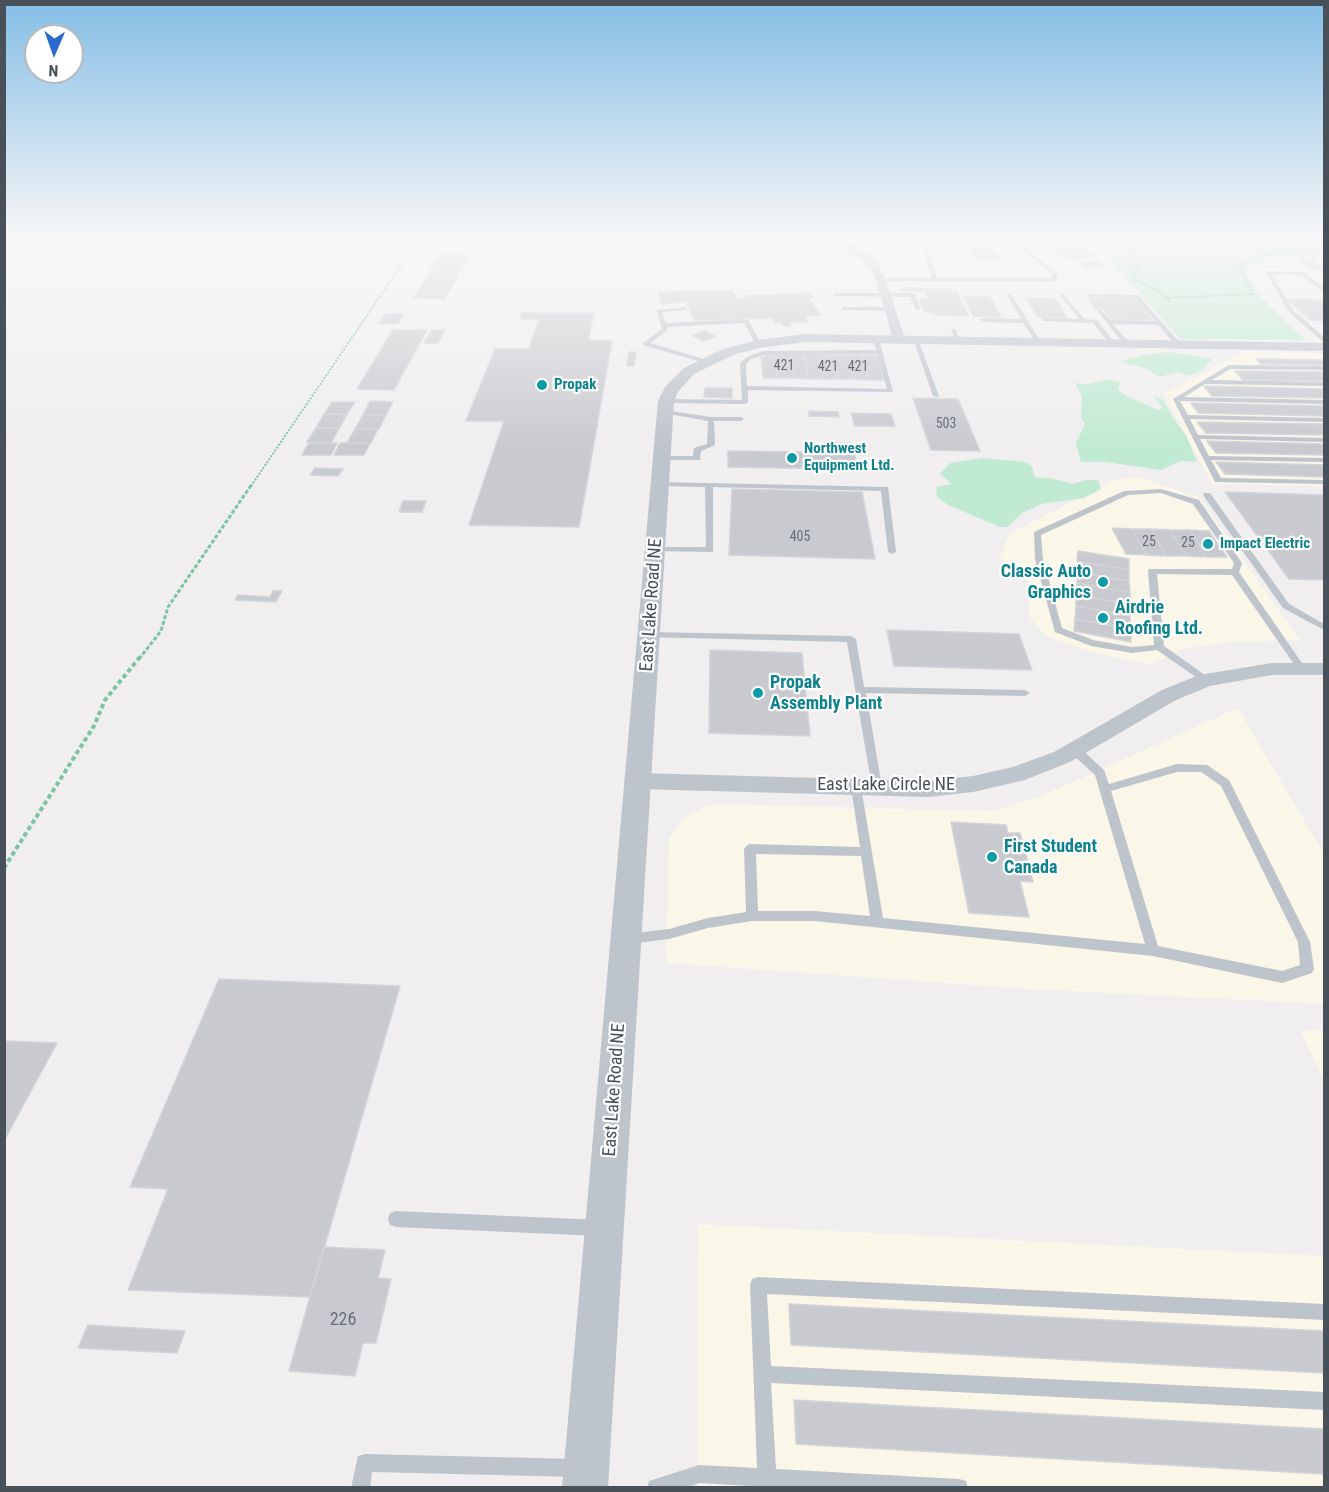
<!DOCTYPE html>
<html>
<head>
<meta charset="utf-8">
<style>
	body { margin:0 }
	#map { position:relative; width:1329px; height:1492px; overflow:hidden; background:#f0eeee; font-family:"Roboto Condensed",sans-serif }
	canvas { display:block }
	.frame { position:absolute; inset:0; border:6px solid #485059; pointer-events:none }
	.north { position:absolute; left:24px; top:24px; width:60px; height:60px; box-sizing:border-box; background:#fff; border:2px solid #b6b9bd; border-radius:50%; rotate:182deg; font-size:16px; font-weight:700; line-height:24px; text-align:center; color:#485059 }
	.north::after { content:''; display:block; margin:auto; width:21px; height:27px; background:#2a69ce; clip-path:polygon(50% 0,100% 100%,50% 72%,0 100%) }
</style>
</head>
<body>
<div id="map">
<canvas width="1329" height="1492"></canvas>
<div class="frame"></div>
<div class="north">N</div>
</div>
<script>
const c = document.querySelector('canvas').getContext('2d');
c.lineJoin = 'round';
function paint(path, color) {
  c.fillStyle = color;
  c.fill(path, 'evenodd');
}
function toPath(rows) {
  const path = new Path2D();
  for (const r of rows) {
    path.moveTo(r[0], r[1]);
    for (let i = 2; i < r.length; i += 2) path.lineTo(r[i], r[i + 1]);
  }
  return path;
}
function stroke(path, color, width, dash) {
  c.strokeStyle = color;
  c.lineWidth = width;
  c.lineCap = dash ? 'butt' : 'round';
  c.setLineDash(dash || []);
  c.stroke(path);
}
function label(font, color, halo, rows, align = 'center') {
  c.font = font + ' "Roboto Condensed",sans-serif';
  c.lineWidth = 4.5;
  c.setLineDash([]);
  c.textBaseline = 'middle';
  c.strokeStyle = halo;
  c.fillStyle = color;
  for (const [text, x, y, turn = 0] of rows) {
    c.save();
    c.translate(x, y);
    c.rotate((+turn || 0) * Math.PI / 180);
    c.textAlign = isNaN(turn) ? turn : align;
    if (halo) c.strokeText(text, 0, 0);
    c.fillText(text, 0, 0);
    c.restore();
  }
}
paint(toPath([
	[1245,351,1324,353,1324,486,1212,484,1164,394],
	[1138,477,1200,498,1300,640,1233,642,1183,649,1150,665,1091,652,1046,636,1030,618,1026,568,999,559,1009,534,1114,480],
	[1238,708,1324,854,1324,1004,1026,989,666,963,669,838,684,818,705,806,720,804,993,811,1041,796],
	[1300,1030,1324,1031,1324,1081],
	[698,1224,1324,1256,1324,1487,697,1488]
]), '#faf6e8');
paint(toPath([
	[1091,239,1324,239,1324,258,1277,257,1244,269,1260,296,1305,340,1180,339],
	[1171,352,1212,359,1202,370,1189,376,1178,372,1159,377,1145,368,1123,363,1121,361,1150,354],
	[1109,379,1120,382,1118,389,1123,394,1158,410,1163,408,1153,396,1163,400,1175,421,1186,435,1197,462,1181,461,1161,470,1105,462,1081,462,1076,443,1085,424,1081,418,1082,397,1075,383,1087,384],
	[983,458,1025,462,1032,466,1034,476,1037,478,1050,478,1073,484,1086,480,1098,480,1101,489,1084,498,1041,504,1022,513,1008,527,1000,527,948,505,936,496,937,487,952,484,940,474,950,463]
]), '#c0ead2');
const building = toPath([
	[450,239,483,239,478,246,446,246,450,239],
	[525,239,616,239,615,245,523,244,525,239],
	[931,239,982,239,1003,261,979,261,966,246,944,247,938,240,931,239],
	[1078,242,1095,258,1062,258,1046,243,1078,242],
	[440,255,469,255,445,299,414,298,440,255],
	[1298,259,1312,259,1324,269,1312,269,1298,259],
	[1078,261,1097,261,1104,267,1086,268,1078,261],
	[901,288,950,289,951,291,903,291,901,288],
	[732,290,736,298,740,299,746,298,745,296,810,293,813,297,809,298,821,316,805,316,808,322,789,323,791,326,783,326,781,323,776,323,773,318,694,320,687,304,704,300,662,304,658,292,732,290],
	[926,292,957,292,969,316,936,315,934,312,925,312,919,299,929,299,926,292],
	[963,296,990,297,1001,317,973,316,963,296],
	[1026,298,1054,298,1068,318,1038,317,1026,298],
	[1088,298,1134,299,1152,320,1112,319,1104,309,1096,309,1088,298],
	[1286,299,1322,300,1324,302,1324,321,1310,320,1286,299],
	[522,312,541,313,538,319,520,319,522,312],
	[541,313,594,313,588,340,612,341,579,527,469,525,504,421,466,421,495,349,529,349,541,313],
	[385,314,404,314,398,324,379,324,385,314],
	[393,330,427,330,394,390,357,389,393,330],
	[432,330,445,330,438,343,424,343,432,330],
	[705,331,716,337,703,341,692,335,705,331],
	[629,352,636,352,634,366,627,366,629,352],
	[775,354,789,354,793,378,777,378,775,354],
	[775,354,777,378,763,378,761,357,775,354],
	[789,354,804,354,808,379,793,378,789,354],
	[804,354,818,354,823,379,808,379,804,354],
	[818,354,833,355,839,379,823,379,818,354],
	[833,355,848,355,854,379,839,379,833,355],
	[848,355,862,355,869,380,854,379,848,355],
	[862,355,877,355,884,380,869,380,862,355],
	[1256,359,1324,360,1324,365,1261,364,1256,359],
	[1235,371,1324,372,1324,381,1243,380,1235,371],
	[1204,386,1324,389,1324,398,1212,396,1204,386],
	[705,388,732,388,732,398,704,397,705,388],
	[913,398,958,399,980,451,931,450,913,398],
	[370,401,393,402,386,415,363,415,370,401],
	[332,402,355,402,347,414,324,414,332,402],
	[1191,403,1324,406,1324,416,1198,413,1191,403],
	[809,411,838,412,839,417,809,416,809,411],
	[851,413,891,414,895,426,855,426,851,413],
	[324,414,347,415,339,428,316,428,324,414],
	[363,415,386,415,379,429,355,429,363,415],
	[1197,422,1324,424,1324,435,1206,433,1197,422],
	[316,428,339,429,331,443,307,442,316,428],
	[355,429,378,429,371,443,347,443,355,429],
	[1207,441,1324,444,1324,455,1216,453,1207,441],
	[309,443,337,443,331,455,302,455,309,443],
	[340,443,370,443,364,455,334,455,340,443],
	[832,443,852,443,857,465,836,464,837,469,728,467,728,451,804,452,803,445,832,445,832,443],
	[1216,462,1324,465,1324,477,1225,474,1216,462],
	[315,468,343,469,338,476,310,475,315,468],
	[732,489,862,492,875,559,729,555,732,489],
	[1225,492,1324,495,1324,580,1289,579,1225,492],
	[403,501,426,501,422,512,399,512,403,501],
	[1112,528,1132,529,1146,555,1126,554,1112,528],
	[1132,529,1151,529,1166,556,1146,555,1132,529],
	[1151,529,1170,530,1186,556,1166,556,1151,529],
	[1170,530,1190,530,1207,557,1186,556,1170,530],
	[1190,530,1209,531,1227,557,1207,557,1190,530],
	[1078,551,1129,559,1129,570,1077,561,1078,551],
	[1077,561,1129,570,1129,581,1077,572,1077,561],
	[1077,572,1129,581,1130,593,1077,583,1077,572],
	[1077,583,1130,593,1130,604,1076,595,1077,583],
	[273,591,282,591,276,602,235,600,238,595,270,597,273,591],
	[1076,595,1130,604,1130,616,1076,606,1076,595],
	[1076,606,1130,616,1131,629,1075,619,1076,606],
	[1075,619,1131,629,1131,642,1074,631,1075,619],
	[887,630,1019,634,1032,670,894,666,887,630],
	[710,650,802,653,810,736,709,733,710,650],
	[951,822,1006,825,1008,833,1020,833,1033,882,1020,881,1029,917,969,913,951,822],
	[219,979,400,986,310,1297,128,1290,168,1189,130,1187,219,979],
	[4,1041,57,1043,4,1141,4,1041],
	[324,1247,385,1250,378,1278,391,1279,376,1343,363,1343,355,1376,289,1371,324,1247],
	[789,1304,1324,1331,1324,1373,791,1345,789,1304],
	[88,1325,185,1331,177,1353,78,1348,88,1325],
	[794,1400,1324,1429,1324,1474,796,1444,794,1400]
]);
paint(building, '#c9cad0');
stroke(building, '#d2d4d9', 1.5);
stroke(toPath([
	[1122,239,1139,261,1134,279,1157,290,1171,302],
	[1287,239,1275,253,1324,254],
	[1168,298,1252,294,1240,267,1246,261,1275,253],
	[251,486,419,239]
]), '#7bc5a4', 2, [2, 1.5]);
stroke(toPath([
	[139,659,161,631,168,607,252,484]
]), '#7bc5a4', 3, [4, 2]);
stroke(toPath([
	[4,868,94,726,105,700,140,657]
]), '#7bc5a4', 4, [4.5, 3]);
paint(toPath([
	[669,239,673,239,673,243,669,243,669,239],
	[726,239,732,239,750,245,767,246,799,246,843,242,845,243,799,248,767,248,749,247,726,239],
	[916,239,920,239,927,248,937,278,1051,278,1052,274,1010,239,1015,239,1058,274,1056,280,1053,282,879,281,881,278,932,278,923,248,916,239],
	[1265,271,1305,272,1324,288,1324,291,1322,291,1302,275,1271,274,1293,310,1324,337,1324,342,1322,341,1289,312,1265,271],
	[835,293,912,293,915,295,921,309,916,310,910,297,833,296,835,293],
	[1006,293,1011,294,1041,342,1040,343,1036,343,1023,323,984,322,981,320,984,318,1021,319,1006,293],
	[1063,293,1084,319,1097,320,1114,342,1114,344,1110,344,1093,323,1042,321,1042,319,1044,318,1079,319,1060,295,1063,293],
	[1090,294,1138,295,1182,345,1177,346,1158,325,1113,324,1129,343,1124,344,1098,312,1098,310,1102,310,1111,320,1155,321,1134,298,1088,297,1090,294],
	[685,307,687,308,687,310,662,312,666,323,746,319,749,321,761,344,756,345,744,323,667,327,667,331,650,343,707,360,708,361,705,363,643,345,643,343,662,329,657,310,685,307],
	[844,307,890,307,893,309,890,311,842,310,842,308,844,307],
	[951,329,955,329,960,341,956,341,951,329],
	[876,337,879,339,893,392,748,390,748,402,745,404,666,403,663,401,666,399,742,400,740,363,747,357,763,351,876,350,873,339,876,337],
	[877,354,887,389,747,386,746,364,751,359,764,355,877,354],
	[913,338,918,339,939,396,938,397,933,396,913,338],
	[1229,365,1324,366,1324,370,1230,369,1212,380,1324,382,1324,386,1205,384,1184,397,1324,400,1324,404,1180,401,1188,415,1324,418,1324,422,1190,419,1198,435,1324,438,1324,442,1200,439,1209,456,1324,458,1324,462,1211,460,1221,478,1324,480,1324,484,1215,482,1173,399,1229,365],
	[665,410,711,417,741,417,744,419,741,421,714,421,715,445,701,451,700,460,659,460,659,456,693,456,694,448,707,444,708,421,663,413,663,411,665,410],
	[657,482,888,487,896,552,892,554,888,552,881,491,713,487,713,552,653,551,653,547,706,547,705,487,660,486,657,486,657,482],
	[1161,489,1199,500,1242,563,1239,572,1304,666,1306,668,1304,670,1298,670,1232,575,1157,574,1164,646,1209,678,1211,680,1209,682,1203,682,1157,650,1132,653,1091,646,1055,632,1035,559,1034,532,1124,491,1161,489],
	[1161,493,1193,504,1234,563,1232,569,1149,569,1148,571,1154,645,1132,647,1093,640,1062,628,1043,559,1041,535,1128,495,1161,493],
	[1204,493,1210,493,1289,604,1324,624,1324,630,1283,608,1203,495,1204,493],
	[650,632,851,636,856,639,864,687,1025,690,1030,693,1025,696,866,693,882,787,881,790,877,791,873,790,872,787,847,642,647,637,645,635,647,633,650,632],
	[1075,746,1079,747,1104,770,1109,784,1177,764,1207,765,1229,780,1310,942,1314,969,1312,973,1282,983,1153,956,814,921,752,921,708,928,669,939,629,944,625,943,623,939,625,935,629,934,669,929,708,918,746,912,744,849,746,846,750,844,860,847,851,787,852,784,856,783,860,784,861,787,883,918,1145,944,1095,775,1071,753,1070,750,1075,746],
	[1177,772,1201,772,1221,786,1298,942,1300,965,1282,971,1158,946,1111,791,1177,772],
	[756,854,861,856,870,916,814,911,758,911,756,854],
	[396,1211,599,1220,605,1222,607,1228,605,1234,599,1236,396,1227,390,1225,388,1219,390,1213,396,1211],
	[758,1277,1324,1304,1324,1320,767,1294,771,1366,1324,1392,1324,1410,771,1383,776,1469,959,1479,966,1481,968,1488,767,1487,699,1483,686,1488,647,1488,649,1481,699,1465,757,1468,750,1285,752,1279,758,1277],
	[365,1454,577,1459,584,1461,586,1468,584,1475,577,1477,372,1472,370,1488,351,1488,358,1456,365,1454]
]), '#bec4cc');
paint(toPath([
	[831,239,842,239,867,253,878,264,886,280,905,339,903,342,899,343,893,339,876,280,870,267,859,257,831,239],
	[1272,663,1324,663,1324,675,1272,675,1210,686,1176,700,1070,762,1025,780,973,792,928,797,639,789,631,787,628,781,631,775,639,773,928,781,973,776,1013,767,1054,752,1162,690,1199,675,1272,663]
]), '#bec4cc');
paint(toPath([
	[805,334,1324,343,1324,351,805,342,759,348,733,355,694,374,678,392,674,401,608,1488,562,1488,658,401,665,387,684,368,723,349,758,340,805,334]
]), '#bec4cc');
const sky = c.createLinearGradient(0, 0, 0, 448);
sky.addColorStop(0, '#85bee6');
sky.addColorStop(0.53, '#f8f7f7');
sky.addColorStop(1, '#f8f7f700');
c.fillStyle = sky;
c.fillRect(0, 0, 1329, 448);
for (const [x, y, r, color] of [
	[542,385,6,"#0f9aa8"],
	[792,458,6,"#0f9aa8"],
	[1208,544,6,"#0f9aa8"],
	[1103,582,6,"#0f9aa8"],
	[1103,618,6,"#0f9aa8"],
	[758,693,6,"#0f9aa8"],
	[992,857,6,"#0f9aa8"]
]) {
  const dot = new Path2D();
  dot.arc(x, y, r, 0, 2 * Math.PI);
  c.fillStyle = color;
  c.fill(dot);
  stroke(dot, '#fff', 2);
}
label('14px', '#686e77', null, [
	["421",784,366],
	["421",828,367],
	["421",858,367],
	["503",946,424],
	["405",800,537],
	["25",1149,542],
	["25",1188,543]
]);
label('bold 15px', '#0d838f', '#fff', [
	["Propak",554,385],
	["Northwest",804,449],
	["Equipment Ltd.",804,466],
	["Impact Electric",1220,544]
], 'left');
label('bold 18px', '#0d838f', '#fff', [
	["Classic Auto",1091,572,"right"],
	["Graphics",1091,593,"right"],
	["Airdrie",1115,608],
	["Roofing Ltd.",1115,629],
	["Propak",770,683],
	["Assembly Plant",770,704],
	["First Student",1004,847],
	["Canada",1004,868]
], 'left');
label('18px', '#485059', '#fff', [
	["East Lake Road NE",652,605,-86],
	["East Lake Circle NE",886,785],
	["East Lake Road NE",615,1090,-86]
]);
label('18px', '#686e77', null, [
	["226",343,1320]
]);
</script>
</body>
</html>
